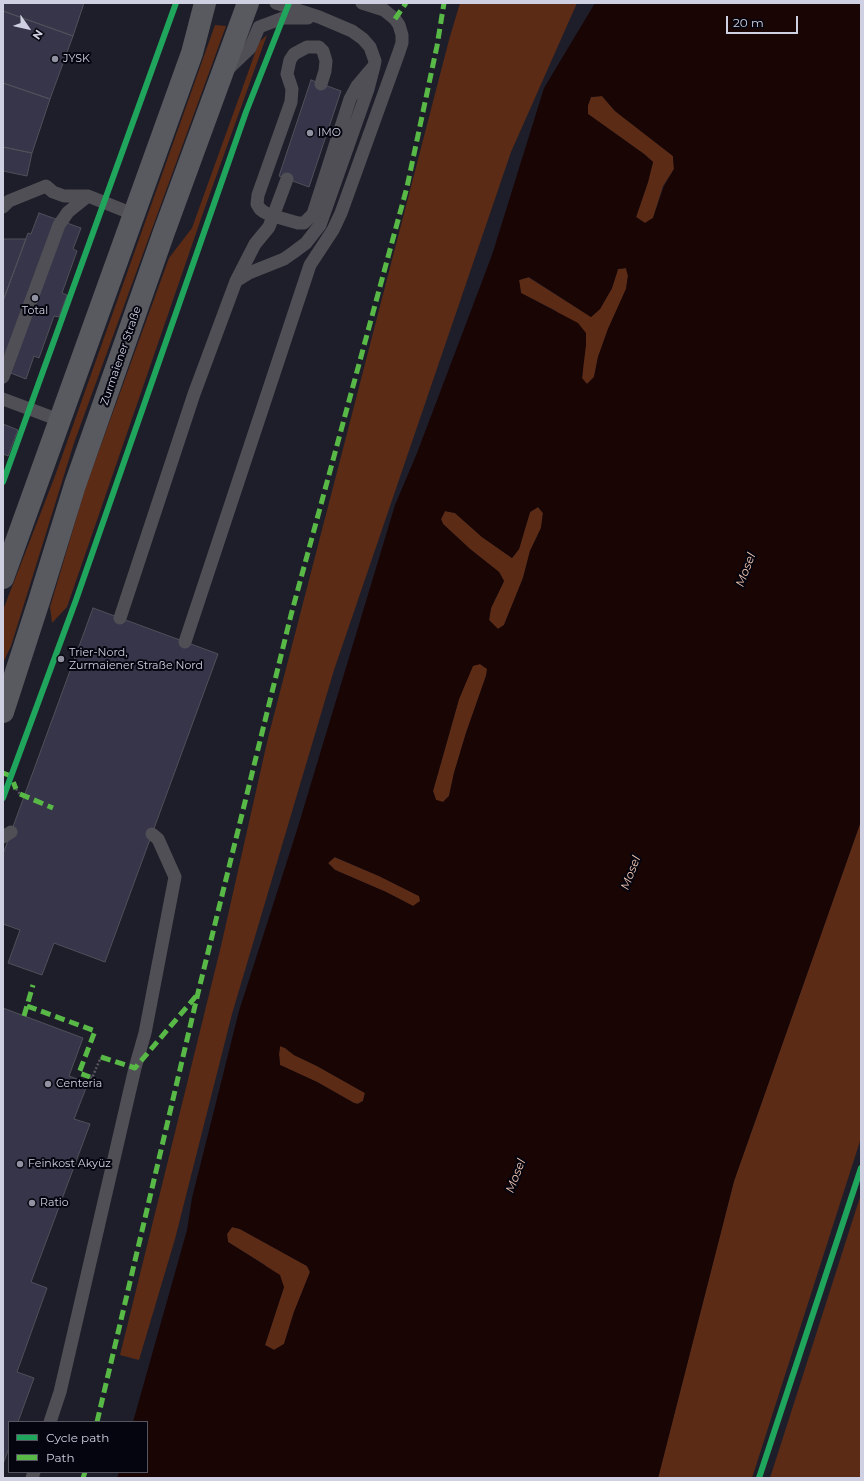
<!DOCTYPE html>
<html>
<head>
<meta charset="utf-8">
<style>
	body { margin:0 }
	#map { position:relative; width:864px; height:1481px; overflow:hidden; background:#1e1e2a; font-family:Montserrat,sans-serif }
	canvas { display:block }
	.frame { position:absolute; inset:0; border:4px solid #cfd0e1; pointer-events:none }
	.legend { position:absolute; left:8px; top:1421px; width:140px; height:52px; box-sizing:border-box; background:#05050f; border:1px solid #565663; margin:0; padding:5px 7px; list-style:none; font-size:12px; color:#cfd0e1 }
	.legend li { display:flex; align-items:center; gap:8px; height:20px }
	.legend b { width:20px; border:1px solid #565663 }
	.north { position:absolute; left:8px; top:8px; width:40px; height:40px; -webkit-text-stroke:3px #05050f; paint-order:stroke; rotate:124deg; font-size:11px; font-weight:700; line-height:16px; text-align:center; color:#cfd0e1 }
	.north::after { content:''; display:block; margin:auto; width:14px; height:18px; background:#cfd0e1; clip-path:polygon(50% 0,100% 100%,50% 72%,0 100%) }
	.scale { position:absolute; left:726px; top:16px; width:72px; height:18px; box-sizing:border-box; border:2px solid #cfd0e1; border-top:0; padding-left:5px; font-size:12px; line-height:14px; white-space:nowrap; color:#cfd0e1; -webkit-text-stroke:3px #05050f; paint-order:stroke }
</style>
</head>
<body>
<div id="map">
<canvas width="864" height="1481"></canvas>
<div class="frame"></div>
<ul class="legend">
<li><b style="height:5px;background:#20a55d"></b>Cycle path</li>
<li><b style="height:5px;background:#58b947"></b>Path</li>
</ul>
<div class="north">N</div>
<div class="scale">20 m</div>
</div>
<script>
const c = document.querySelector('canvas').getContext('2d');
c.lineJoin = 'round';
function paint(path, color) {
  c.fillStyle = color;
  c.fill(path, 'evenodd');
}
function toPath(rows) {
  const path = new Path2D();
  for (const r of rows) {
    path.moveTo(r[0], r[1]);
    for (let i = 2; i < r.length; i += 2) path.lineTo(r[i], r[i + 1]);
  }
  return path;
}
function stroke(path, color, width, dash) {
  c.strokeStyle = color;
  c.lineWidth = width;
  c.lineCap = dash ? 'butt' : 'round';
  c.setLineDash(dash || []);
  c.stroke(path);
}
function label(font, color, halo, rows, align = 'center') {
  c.font = font + ' Montserrat,sans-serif';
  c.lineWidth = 4;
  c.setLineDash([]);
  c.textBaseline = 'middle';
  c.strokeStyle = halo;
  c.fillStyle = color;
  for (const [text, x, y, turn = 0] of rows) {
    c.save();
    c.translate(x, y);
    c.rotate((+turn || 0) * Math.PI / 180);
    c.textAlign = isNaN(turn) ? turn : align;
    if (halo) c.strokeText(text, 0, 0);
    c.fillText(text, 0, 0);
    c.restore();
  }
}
paint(toPath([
	[460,3,577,3,511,152,334,670,232,1014,175,1239,139,1360,120,1355,221,946,268,738,449,40],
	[215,25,226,26,74,443,11,646,3,663,3,610,55,476],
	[267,35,203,213,67,607,52,623,50,607,85,489,169,258,192,228,259,42],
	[602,96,615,111,673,156,674,169,663,186,653,218,645,223,636,217,648,182,653,162,644,154,588,114,588,105,591,97],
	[626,268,628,276,626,289,608,329,598,357,594,377,587,384,582,379,583,367,556,311,521,293,519,280,528,277,591,317,600,309,612,288,618,269],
	[538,507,543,513,541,528,530,551,523,578,504,625,498,629,489,620,491,608,504,581,499,572,470,549,443,524,441,519,445,511,455,513,482,537,512,558,519,549,530,512],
	[480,664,488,669,486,676,466,733,454,773,449,796,443,802,436,800,433,791,459,699,473,665],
	[861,821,861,1138,752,1478,658,1478,734,1181],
	[334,857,379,876,419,896,421,901,413,906,386,892,335,870,328,863],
	[280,1046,285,1048,294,1055,317,1066,365,1093,363,1101,357,1104,354,1103,317,1082,280,1065,279,1054],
	[861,1194,861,1478,770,1478],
	[232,1227,240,1229,307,1266,310,1272,294,1312,284,1344,274,1350,265,1345,284,1287,265,1265,228,1242,227,1234]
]), '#5b2b15');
paint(toPath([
	[595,3,861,3,861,821,734,1181,658,1478,117,1478,119,1472,147,1472,147,1422,133,1422,187,1230,192,1198,239,1011,297,830,395,505,417,453,492,255,544,88],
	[602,96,615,111,673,156,674,169,664,186,653,218,645,223,636,217,648,182,653,162,644,154,588,114,588,105,591,97],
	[626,268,628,276,626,289,608,329,598,357,594,377,587,384,582,378,586,345,586,333,578,323,521,293,519,280,529,277,591,317,600,309,612,288,618,269],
	[538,507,543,513,541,528,530,551,523,578,504,625,498,629,489,620,491,608,504,581,499,572,470,549,443,524,441,519,445,511,455,513,482,537,512,558,519,549,530,512],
	[480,664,487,669,486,676,466,733,454,773,449,796,443,802,436,800,433,791,459,699,473,666],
	[335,857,379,876,419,896,420,901,413,906,386,892,335,870,328,863],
	[280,1046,285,1048,294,1055,317,1066,365,1093,363,1101,358,1104,354,1103,317,1082,280,1065,279,1054],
	[232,1227,240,1229,307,1266,310,1272,294,1312,284,1344,274,1350,265,1345,284,1287,280,1275,228,1242,227,1234]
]), '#190504');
const building = toPath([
	[3,3,84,3,73,36,3,11,3,3],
	[3,11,73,36,50,99,3,83,3,11],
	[311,80,341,91,309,187,279,176,311,80],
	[3,83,50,99,32,153,3,147,3,83],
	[3,147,32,153,27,176,3,171,3,147],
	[39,213,81,228,73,249,77,251,62,293,67,295,59,317,54,316,39,358,34,356,26,379,3,370,3,301,28,233,31,234,39,213],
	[3,239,26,239,3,301,3,239],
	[3,424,18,430,8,456,3,454,3,424],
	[93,608,218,654,105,962,54,943,42,975,8,963,20,930,3,924,3,854,93,608],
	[3,1008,83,1038,69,1076,88,1083,74,1119,90,1124,31,1282,47,1288,17,1372,34,1378,18,1422,9,1422,9,1448,3,1464,3,1008]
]);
paint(building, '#363549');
stroke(building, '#50505b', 1);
stroke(toPath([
	[16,789,20,794],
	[90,1077,92,1078,101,1057]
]), '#55565c', 2.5, [2, 2]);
stroke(toPath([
	[228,69,250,48,259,27,283,18,308,18],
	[321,84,325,71,326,61,323,51,319,47,307,47,294,54,290,60,287,74,292,89,291,102,258,195,257,204,260,209,264,212,270,215,298,223,304,223,313,214,350,99,357,86,374,66],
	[3,207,9,201,46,186,53,192,64,196,88,196,133,214],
	[236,281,249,273,284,259,294,252,306,243,320,225,368,89,374,66,375,61,370,47,363,39,352,31,319,17,276,3],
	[3,377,59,225,68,212,88,196],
	[3,399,59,420],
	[120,618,194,394,236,281,255,244,269,227,287,179],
	[185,642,310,265,333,230,341,213,399,52,402,43,402,35,399,25,395,19,384,10,362,3],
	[3,837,11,832],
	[50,1422,60,1392,135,1068,145,1033,175,877,158,839,152,834],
	[32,1478,34,1472]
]), '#4f4f55', 13);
stroke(toPath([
	[3,578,192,53,205,3],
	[3,712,39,601,75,485,164,232,248,3]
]), '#595a60', 22);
stroke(toPath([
	[395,19,406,3],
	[3,773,11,776,16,789],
	[20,794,53,808],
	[27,1006,95,1031,79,1073,90,1077],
	[24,1016,33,985],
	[101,1057,135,1068,197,995],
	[97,1422,198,993,291,615,407,187,437,46,444,3],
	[83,1478,85,1472]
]), '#58b947', 5, [10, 5]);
stroke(toPath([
	[3,482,176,3],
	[3,798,76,600,246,112,289,3],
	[759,1478,861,1168]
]), '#20a55d', 6);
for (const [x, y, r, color] of [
	[55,59,4,"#9192a1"],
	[310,133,4,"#9192a1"],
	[35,298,4,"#9192a1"],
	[61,659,4,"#9192a1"],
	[48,1084,4,"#9192a1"],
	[20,1164,4,"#9192a1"],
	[32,1203,4,"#9192a1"]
]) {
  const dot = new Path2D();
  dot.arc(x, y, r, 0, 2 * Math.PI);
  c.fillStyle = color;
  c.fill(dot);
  stroke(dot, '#05050f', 1.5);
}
label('11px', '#cfd0e1', '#05050f', [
	["JYSK",63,59],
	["IMO",318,133],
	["Total",35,311,"center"],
	["Trier-Nord,",69,653],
	["Zurmaiener Straße Nord",69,666],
	["Centeria",56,1084],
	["Feinkost Akyüz",28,1164],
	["Ratio",40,1203]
], 'left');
label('11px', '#cfd0e1', '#05050f', [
	["Zurmaiener Straße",121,356,-71]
]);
label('italic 12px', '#f5c7b2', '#05050f', [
	["Mosel",746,570,-69],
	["Mosel",631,873,-69],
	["Mosel",516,1176,-69]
]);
</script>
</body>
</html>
